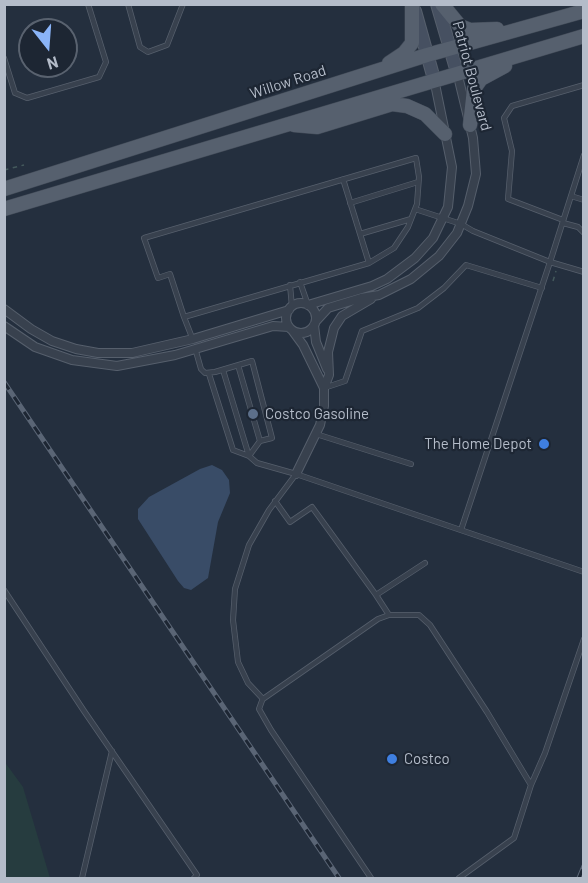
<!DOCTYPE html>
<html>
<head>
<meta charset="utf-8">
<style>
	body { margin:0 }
	#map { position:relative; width:588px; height:883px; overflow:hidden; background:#242f3e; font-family:Barlow,sans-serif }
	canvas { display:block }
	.frame { position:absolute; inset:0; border:6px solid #b4bcc9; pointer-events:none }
	.north { position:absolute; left:18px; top:18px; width:60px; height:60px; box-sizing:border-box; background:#1d2633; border:2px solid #59626f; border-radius:50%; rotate:163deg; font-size:16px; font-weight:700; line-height:24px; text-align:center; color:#b4bcc9 }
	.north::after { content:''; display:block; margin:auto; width:21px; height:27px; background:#8ab4f8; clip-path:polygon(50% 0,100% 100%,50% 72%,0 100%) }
</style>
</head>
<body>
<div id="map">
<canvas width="588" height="883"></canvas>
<div class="frame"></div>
<div class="north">N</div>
</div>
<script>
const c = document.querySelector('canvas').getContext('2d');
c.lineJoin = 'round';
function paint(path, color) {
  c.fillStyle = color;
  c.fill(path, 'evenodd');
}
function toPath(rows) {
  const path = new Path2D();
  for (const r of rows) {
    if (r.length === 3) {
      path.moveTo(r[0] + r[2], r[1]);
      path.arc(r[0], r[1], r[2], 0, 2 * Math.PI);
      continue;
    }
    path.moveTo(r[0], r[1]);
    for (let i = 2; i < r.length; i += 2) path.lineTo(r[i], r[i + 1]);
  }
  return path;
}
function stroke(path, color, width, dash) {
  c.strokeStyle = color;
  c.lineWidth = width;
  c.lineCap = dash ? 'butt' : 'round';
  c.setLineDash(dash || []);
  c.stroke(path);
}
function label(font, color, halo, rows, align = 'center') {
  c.font = font + ' Barlow,sans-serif';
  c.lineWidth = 4.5;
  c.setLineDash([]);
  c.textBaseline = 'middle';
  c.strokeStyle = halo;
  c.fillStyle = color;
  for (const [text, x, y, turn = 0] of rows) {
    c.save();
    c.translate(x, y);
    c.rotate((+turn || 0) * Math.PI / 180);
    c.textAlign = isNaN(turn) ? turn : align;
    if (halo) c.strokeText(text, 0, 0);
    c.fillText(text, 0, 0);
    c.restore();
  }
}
paint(toPath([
	[4,761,23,787,50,878,5,878]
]), '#263c3f');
paint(toPath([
	[212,465,222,470,229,480,230,493,218,522,208,578,191,590,184,588,178,581,138,519,138,509,149,497,200,469]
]), '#394c67');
const lane = toPath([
	[128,4,140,47,148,52,167,45,183,4],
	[4,58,15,93,27,98,99,77,106,62,88,4],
	[584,155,550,262,584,272],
	[416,158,419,177,417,204,408,227,394,248,369,263,184,317,170,274,158,278,144,238,416,158],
	[343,179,369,263],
	[571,196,584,200],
	[350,203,418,182],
	[415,209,461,224,473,231,550,262,461,530],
	[563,220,508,199,512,151,504,118,512,106,584,85],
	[563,223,578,227,584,233],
	[360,234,411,219],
	[300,282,308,305],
	[290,285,292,307],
	[184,317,193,340],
	[195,348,201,369,205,373,215,372,252,361,272,438,260,441,249,456],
	[238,365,260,441],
	[223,370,249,456],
	[209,374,233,450,249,456,257,463,296,474,584,572],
	[324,388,345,381,362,331,418,308,444,288,466,265,542,288],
	[316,434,411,464],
	[296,474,269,510,249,545,235,589,233,620,238,662,248,683,263,699,378,619,389,615,419,615,430,625,487,712,531,785,545,753,584,639],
	[275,501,290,522,312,507,376,595],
	[4,590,84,711,197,875,194,878],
	[389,615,376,595,425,563],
	[263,698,259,709,271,730,371,878],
	[82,878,112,751],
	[459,878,514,838,531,785]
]);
const street = toPath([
	[301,318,15],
	[308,305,372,286,387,279,415,258,433,238,448,207,452,167,434,79],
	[4,309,31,329,52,341,76,349,98,353,132,353,193,339,289,310],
	[316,321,328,308,361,298,379,295,411,279,439,256,457,233,468,206,476,174,473,138,457,72],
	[314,325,316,342,327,369],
	[4,326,35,347,72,360,117,366,175,355,273,326,289,327],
	[292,330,303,345,324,388],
	[296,474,320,425,324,406,324,388,329,375,328,352,334,328,342,316,371,299]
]);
const secondary = toPath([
	[437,4,457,72],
	[415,11,434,79]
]);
const primary = toPath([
	[442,4,460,26,470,30,497,29],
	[389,63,404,53,412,43,412,4],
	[294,125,317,127,392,104,407,106,425,114,445,134],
	[470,125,474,89,481,79,505,66],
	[4,189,427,55,584,11],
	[4,209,584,36]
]);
stroke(lane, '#565f6c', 6);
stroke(street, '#565f6c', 10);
stroke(secondary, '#565f6c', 14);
stroke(primary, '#414a57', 15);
stroke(toPath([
	[4,170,24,165],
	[553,281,556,271]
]), '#44595c', 1.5, [4.5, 4.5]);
stroke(lane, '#38414e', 4.5);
stroke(street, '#38414e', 8);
stroke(secondary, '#465061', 12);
stroke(primary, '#56606e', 14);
const rail = toPath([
	[4,382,339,878],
	[579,878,584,866]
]);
stroke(rail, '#5a6575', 5);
stroke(rail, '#1d2633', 3, [9]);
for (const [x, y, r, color] of [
	[253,414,6,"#5c6f8a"],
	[544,444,6,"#3f7fe0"],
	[392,759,6,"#3f7fe0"]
]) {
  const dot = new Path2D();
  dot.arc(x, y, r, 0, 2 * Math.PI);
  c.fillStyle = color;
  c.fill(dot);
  stroke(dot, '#1d2633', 2);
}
label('15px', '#b4bcc9', '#1d2633', [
	["Patriot Boulevard",472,76,75],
	["Willow Road",288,82,-18]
]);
label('15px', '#b4bcc9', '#1d2633', [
	["Costco Gasoline",265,414],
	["The Home Depot",532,444,"right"],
	["Costco",404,759]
], 'left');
</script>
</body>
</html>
